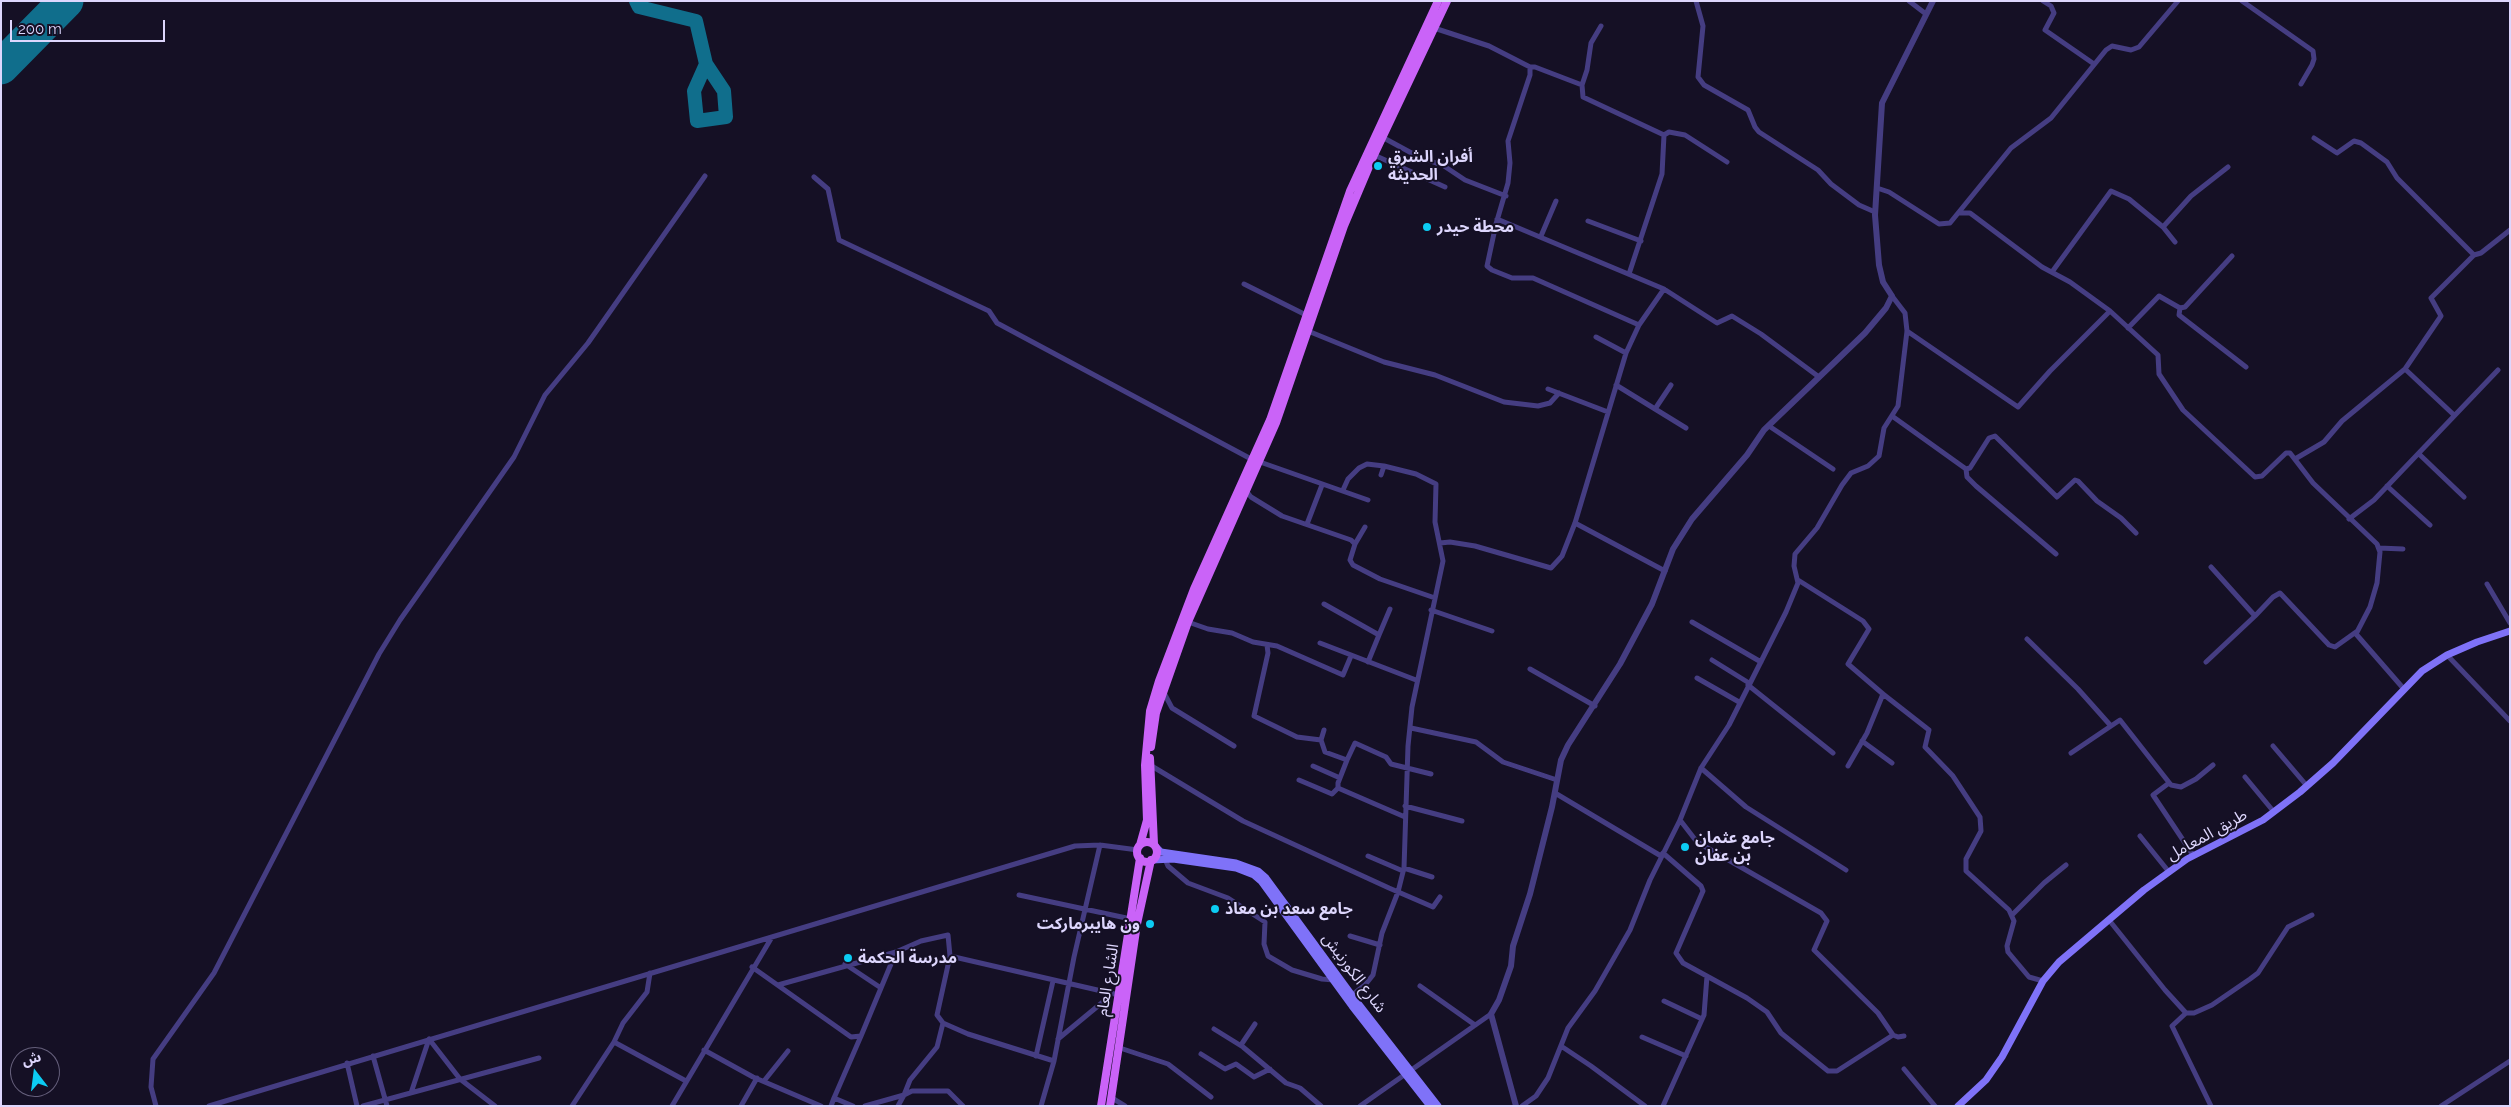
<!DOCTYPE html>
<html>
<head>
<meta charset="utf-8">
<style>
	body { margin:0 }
	#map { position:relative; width:2511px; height:1107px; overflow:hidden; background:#151025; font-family:Raleway,"Noto Sans Arabic",sans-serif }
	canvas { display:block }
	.frame { position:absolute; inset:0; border:2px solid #ddd6fd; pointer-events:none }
	.north { position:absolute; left:10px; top:1047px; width:50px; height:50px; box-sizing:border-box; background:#151025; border:1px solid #655f7b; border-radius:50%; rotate:345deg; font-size:14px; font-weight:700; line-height:20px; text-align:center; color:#ddd6fd }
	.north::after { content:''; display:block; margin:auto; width:18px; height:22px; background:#0cccf3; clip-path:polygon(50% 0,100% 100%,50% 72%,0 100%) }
	.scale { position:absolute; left:10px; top:20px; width:155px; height:22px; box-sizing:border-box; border:2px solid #ddd6fd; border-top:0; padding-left:6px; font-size:15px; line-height:18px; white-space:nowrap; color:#ddd6fd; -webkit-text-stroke:4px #151025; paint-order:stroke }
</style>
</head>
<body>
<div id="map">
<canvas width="2511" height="1107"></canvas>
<div class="frame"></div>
<div class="north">ش</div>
<div class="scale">200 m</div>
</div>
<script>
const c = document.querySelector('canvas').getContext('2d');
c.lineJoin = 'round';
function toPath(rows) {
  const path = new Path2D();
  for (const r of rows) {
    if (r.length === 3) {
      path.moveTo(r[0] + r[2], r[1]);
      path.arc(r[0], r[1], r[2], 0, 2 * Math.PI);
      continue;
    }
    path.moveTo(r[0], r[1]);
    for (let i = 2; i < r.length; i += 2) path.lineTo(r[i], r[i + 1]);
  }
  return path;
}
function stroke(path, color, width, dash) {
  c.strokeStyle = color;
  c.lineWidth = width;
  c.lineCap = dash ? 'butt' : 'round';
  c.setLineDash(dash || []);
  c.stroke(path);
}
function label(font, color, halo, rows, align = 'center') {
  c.font = font + ' Raleway,"Noto Sans Arabic",sans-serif';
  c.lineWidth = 4;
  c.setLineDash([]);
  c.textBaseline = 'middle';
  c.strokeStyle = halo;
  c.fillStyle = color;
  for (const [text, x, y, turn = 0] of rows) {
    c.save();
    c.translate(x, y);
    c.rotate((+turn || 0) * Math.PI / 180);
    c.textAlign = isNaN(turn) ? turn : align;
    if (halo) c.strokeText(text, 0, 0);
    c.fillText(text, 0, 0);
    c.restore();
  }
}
stroke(toPath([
	[636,1,639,7,696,21,706,64],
	[706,64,724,91,726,117,697,121,694,91,706,64]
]), '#106e8c', 14);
stroke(toPath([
	[1,67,66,1]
]), '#106e8c', 35);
stroke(toPath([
	[1696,1,1703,26,1698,77,1704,85,1748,110,1755,127,1759,132,1818,170,1831,184,1859,205,1875,212],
	[1909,1,1926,14],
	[2043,1,2051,6,2054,13,2045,30,2094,64],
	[2242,1,2313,51,2314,59,2312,65,2301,84],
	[1601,26,1591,43,1587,70,1582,85,1583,97,1664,135],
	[1434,28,1489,46,1530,67,1535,67,1582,85],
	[1530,67,1530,75,1508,141,1510,163,1508,183,1496,224,1487,266,1492,270,1512,278,1533,278,1639,325],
	[1664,135,1669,132,1685,135,1727,162],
	[1382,137,1417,156,1444,166,1465,180,1506,196],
	[2314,138,2337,153,2354,141,2361,143,2387,162,2397,178,2474,255,2481,253,2510,230],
	[1374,155,1445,187],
	[814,177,828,189,839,240,989,311,997,323,1253,460],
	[1877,188,1889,192,1939,224,1950,223,2011,148,2051,118,2106,50,2112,46,2131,50,2139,47,2178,1],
	[1960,213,1970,213,2042,267,2070,282,2110,311,2158,355,2159,374,2183,410,2255,477,2262,476,2286,453,2290,453,2313,483,2377,544,2380,552,2377,583,2370,607,2356,634,2403,688],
	[1497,219,1664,289],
	[1588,221,1641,241],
	[2163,227,2175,242],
	[1541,236,1556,201],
	[2052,272,2111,191,2129,199,2163,227,2191,196,2228,167],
	[1629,274,1662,174,1664,135],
	[1244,284,1308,316],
	[2180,308,2179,315,2246,367],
	[2128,328,2159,296,2180,308,2185,307,2232,256],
	[1308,331,1384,362,1435,375,1504,402,1538,406,1550,403,1559,393],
	[1907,331,2018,407,2050,371,2110,311],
	[1596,337,1626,353],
	[2405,369,2454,415],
	[1616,385,1686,428],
	[1548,389,1608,412],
	[1655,409,1671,385],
	[1892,416,1966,469,1970,468,1989,438,1995,436,2057,497,2075,480,2078,481,2097,501,2121,518,2136,533],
	[1769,426,1833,469],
	[2419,454,2464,497],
	[2295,459,2324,442,2342,421,2405,369,2441,316,2431,298,2474,255],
	[1260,462,1368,500],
	[1966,469,1967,477,1976,486,2056,554],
	[2387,486,2430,525],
	[1343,490,1348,479,1359,468,1367,464,1384,466],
	[1247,492,1251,497,1282,516,1351,540,1355,544],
	[2349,519,2374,500,2498,370],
	[1575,523,1665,571],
	[1307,524,1322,485],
	[1365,527,1355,544,1350,560,1353,565,1380,579,1435,598],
	[1440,543,1450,542,1475,546,1551,568,1562,556,1575,523,1626,353,1639,325,1664,289,1717,323,1732,316,1761,334,1819,377],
	[2379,548,2403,549],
	[2211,567,2255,616,2273,597,2280,593,2329,645,2335,647,2356,632],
	[1798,580,1863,621,1869,629,1848,664,1883,694,1867,733,1848,766],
	[2487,584,2510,623],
	[1324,604,1379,635,1368,662],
	[1431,610,1492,631],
	[1188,622,1208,629,1232,633,1253,642,1277,646,1343,675,1351,656],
	[1692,622,1761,662],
	[1379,635,1390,609],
	[2027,639,2078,689,2111,726,2120,720,2171,785,2181,787,2196,779,2213,765],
	[1320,643,1416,680],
	[1267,645,1268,653,1254,716,1297,737,1321,740,1325,752,1347,760,1338,783,1338,788,1405,817],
	[2447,655,2510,721],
	[1712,660,1749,683],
	[2206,662,2255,616],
	[1530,669,1595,706],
	[1697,678,1739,702],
	[1748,685,1833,753],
	[1163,691,1172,708,1234,746],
	[1883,694,1929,730,1925,747,1953,776,1980,817,1981,831,1966,859,1966,871,2009,910,2014,921,2007,946,2008,952,2029,977,2043,981],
	[1411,728,1476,742,1503,762,1557,780],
	[1321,740,1324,730],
	[1862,741,1892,763],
	[2273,746,2307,786],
	[2071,753,2111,726],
	[1347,760,1355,743,1386,757,1391,764,1431,774],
	[1150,765,1243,821,1389,888,1433,907,1440,897],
	[1313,766,1340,778],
	[1701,768,1746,807,1846,870],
	[2245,777,2274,812],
	[1299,780,1332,794,1338,788],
	[2169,783,2153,795,2193,855],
	[1555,793,1661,856],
	[1405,806,1462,821],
	[1680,820,1697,842,1821,913,1827,921,1814,950,1878,1013,1893,1035,1898,1037,1904,1036],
	[2140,836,2169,872],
	[1663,853,1701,886,1703,891,1676,953,1683,963,1747,998,1767,1012,1781,1033,1828,1071,1837,1071,1893,1035],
	[1368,856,1403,871],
	[1165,859,1168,866,1188,883,1228,898,1265,922,1264,944,1268,956,1292,970,1322,979,1334,980],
	[1404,868,1432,877],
	[1019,895,1131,919],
	[2012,915,2044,883,2066,865],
	[2109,920,2165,990,2186,1013],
	[1350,936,1380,945],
	[950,956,1119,995],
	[845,964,881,988],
	[752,967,851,1037,861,1036,896,952,921,941,948,935,950,956,937,1015,943,1023,937,1047,910,1080,904,1095,865,1106],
	[778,985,896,952],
	[1420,986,1475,1025],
	[1352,995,1365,985,1373,975,1382,933,1398,892,1404,868,1408,746,1412,707,1443,561,1435,522,1436,484,1416,474,1384,466,1381,475],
	[1664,1001,1702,1019],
	[943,1023,968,1034,1054,1061],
	[1214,1029,1243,1047,1286,1083,1300,1088,1321,1106],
	[1642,1037,1686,1056],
	[429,1039,460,1079,495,1106],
	[1058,1039,1104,1001,1109,993],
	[614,1042,686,1081],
	[1241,1045,1255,1024],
	[1561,1046,1591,1066,1645,1106],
	[1120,1048,1168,1064,1211,1097],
	[704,1050,753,1077,821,1106],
	[1201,1054,1225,1069,1236,1064,1254,1077,1270,1069],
	[373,1056,387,1106],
	[1036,1056,1053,981],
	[347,1063,357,1106],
	[1904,1069,1935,1106],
	[764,1081,788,1051],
	[411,1093,429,1039],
	[834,1098,861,1036],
	[1112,1098,1125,1106],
	[156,1106,151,1087,153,1059,214,973,379,654,400,620,514,457,545,395,588,343,705,176],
	[209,1106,1075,846,1100,845,1138,850],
	[363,1106,539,1058],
	[572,1106,614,1042,623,1023,647,992,650,973],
	[672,1106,772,937],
	[741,1106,757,1078],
	[831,1106,834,1098,853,1106],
	[898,1106,904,1095,912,1091,948,1091,963,1106],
	[1041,1106,1054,1061,1074,957,1100,845],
	[1360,1106,1491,1014],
	[1522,1106,1536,1096,1548,1078,1568,1028,1595,991,1630,930,1650,880,1680,820,1701,768,1729,725,1786,612,1798,583,1794,566,1795,554,1817,528,1842,485,1851,473,1868,466,1879,456,1884,428,1898,406,1907,331,1905,313,1892,296],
	[1663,1106,1704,1015,1707,976],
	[2211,1106,2172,1026,2186,1013,2194,1013,2212,1005,2250,979,2258,973,2288,927,2312,915],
	[2441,1106,2510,1061]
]), '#453d82', 5);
stroke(toPath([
	[1516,1106,1491,1014,1499,1000,1511,966,1513,946,1530,894,1552,807,1561,760,1568,745,1620,664,1652,604,1673,549,1692,519,1747,455,1764,430,1865,333,1886,308,1892,296,1883,282,1879,265,1875,215,1882,103,1933,1]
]), '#453d82', 6);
stroke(toPath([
	[1156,847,1161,852,1236,863,1258,871,1266,878,1357,1002,1438,1106],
	[1152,860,1173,859,1236,868,1254,875,1261,881,1352,1006,1430,1106],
	[1958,1106,1986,1080,2002,1057,2043,981,2059,962,2144,890,2187,859,2263,820,2300,792,2333,763,2422,671,2447,655,2477,642,2510,631]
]), '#7f72f8', 7);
stroke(toPath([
	[1151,747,1156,713,1188,622,1276,423,1344,226,1374,155,1447,1],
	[1150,758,1154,844],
	[1147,852,10],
	[1140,845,1147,820,1145,765,1150,711,1159,681,1194,589,1270,420,1350,191,1438,1],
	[1101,1106,1140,858],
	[1110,1106,1137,924,1151,860]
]), '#ca63f8', 8);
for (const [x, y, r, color] of [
	[1378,166,5,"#0cccf3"],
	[1427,227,5,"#0cccf3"],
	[1685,847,5,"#0cccf3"],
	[1215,909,5,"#0cccf3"],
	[1150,924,5,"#0cccf3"],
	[848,958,5,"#0cccf3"]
]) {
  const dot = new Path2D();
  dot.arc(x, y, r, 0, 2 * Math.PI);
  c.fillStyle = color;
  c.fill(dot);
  stroke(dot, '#151025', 2);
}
label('bold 16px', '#ddd6fd', '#151025', [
	["أفران الشرق",1388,157],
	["الحديثة",1388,175],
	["محطة حيدر",1437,227],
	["جامع عثمان",1695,838],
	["بن عفان",1695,856],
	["جامع سعد بن معاذ",1225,909],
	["ون هايبرماركت",1140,924,"right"],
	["مدرسة الحكمة",858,958]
], 'left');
label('16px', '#ddd6fd', '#151025', [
	["طريق المعامل",2207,835,-29],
	["شارع الكورنيش",1354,973,53],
	["الشارع العام",1108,980,-81]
]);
</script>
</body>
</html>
